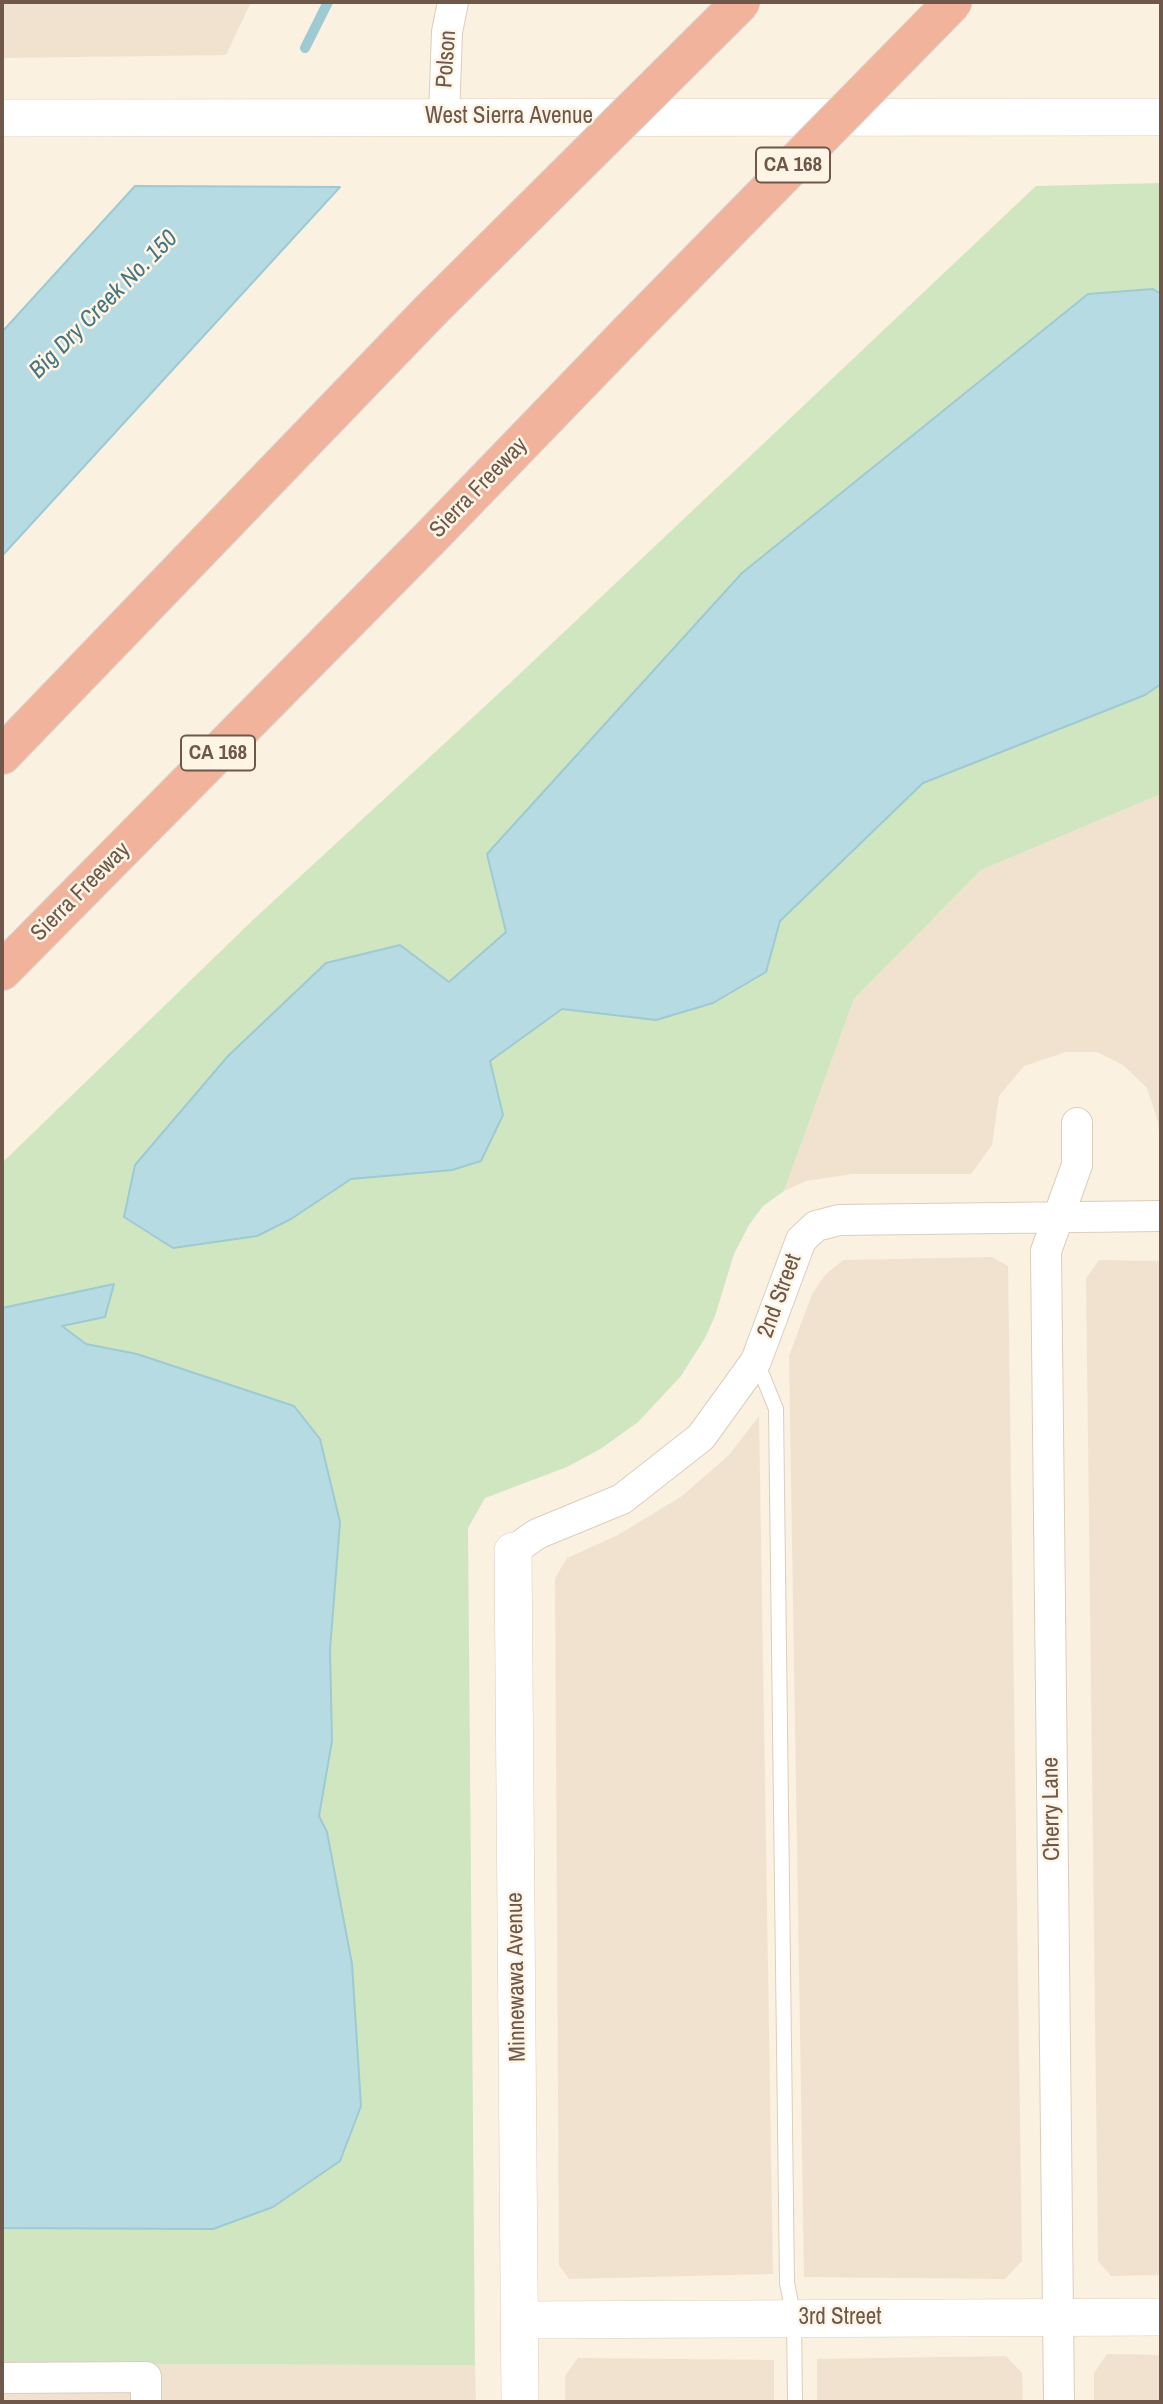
<!DOCTYPE html>
<html>
<head>
<meta charset="utf-8">
<style>
	body { margin:0 }
	#map { position:relative; width:1163px; height:2404px; overflow:hidden; background:#faf1e0; font-family:"Archivo Narrow",sans-serif }
	canvas { display:block }
	.frame { position:absolute; inset:0; border:4px solid #6f584a; pointer-events:none }
</style>
</head>
<body>
<div id="map">
<canvas width="1163" height="2404"></canvas>
<div class="frame"></div>
</div>
<script>
const c = document.querySelector('canvas').getContext('2d');
c.lineJoin = 'round';
function paint(path, color) {
  c.fillStyle = color;
  c.fill(path, 'evenodd');
}
function toPath(rows) {
  const path = new Path2D();
  for (const r of rows) {
    path.moveTo(r[0], r[1]);
    for (let i = 2; i < r.length; i += 2) path.lineTo(r[i], r[i + 1]);
  }
  return path;
}
function stroke(path, color, width, dash) {
  c.strokeStyle = color;
  c.lineWidth = width;
  c.lineCap = dash ? 'butt' : 'round';
  c.setLineDash(dash || []);
  c.stroke(path);
}
function label(font, color, halo, rows, align = 'center') {
  c.font = font + ' "Archivo Narrow",sans-serif';
  c.lineWidth = 5;
  c.setLineDash([]);
  c.textBaseline = 'middle';
  c.strokeStyle = halo;
  c.fillStyle = color;
  for (const [text, x, y, turn = 0] of rows) {
    c.save();
    c.translate(x, y);
    c.rotate((+turn || 0) * Math.PI / 180);
    c.textAlign = isNaN(turn) ? turn : align;
    if (halo) c.strokeText(text, 0, 0);
    c.fillText(text, 0, 0);
    c.restore();
  }
}
paint(toPath([
	[2,2,251,2,226,55,2,58],
	[1161,794,1161,1159,1158,1122,1147,1088,1123,1065,1097,1052,1066,1052,1024,1066,999,1096,992,1145,971,1174,852,1174,806,1181,784,1191,854,999,981,870],
	[992,1257,1008,1266,1022,2261,1005,2279,804,2277,789,1356,812,1294,825,1275,843,1260],
	[1099,1260,1161,1261,1161,2275,1111,2276,1098,2261,1086,1278],
	[759,1416,773,2274,569,2279,559,2265,555,1578,567,1558,618,1535,682,1496,729,1455],
	[1107,2354,1161,2355,1161,2402,1094,2402,1094,2373],
	[1006,2356,1022,2373,1023,2402,817,2402,817,2359],
	[578,2358,774,2360,774,2402,565,2402,565,2376],
	[2,2364,475,2365,476,2402,2,2402]
]), '#f1e2cf');
paint(toPath([
	[1161,183,1161,794,981,870,854,999,784,1191,763,1206,749,1225,734,1254,715,1316,705,1338,681,1376,638,1422,602,1448,567,1467,485,1498,468,1528,475,2365,2,2364,2,1163,254,919,509,684,1036,186]
]), '#cfe6c0');
const water = toPath([
	[135,186,340,187,2,556,2,332,135,186],
	[1153,289,1161,294,1161,684,1145,695,923,783,780,921,766,972,713,1003,656,1020,562,1009,490,1061,503,1115,481,1161,452,1170,351,1179,291,1219,257,1236,173,1248,124,1217,135,1165,228,1056,326,963,400,945,449,982,506,932,487,854,742,573,1088,294,1153,289],
	[114,1284,105,1317,62,1326,86,1344,137,1354,294,1406,320,1439,340,1522,330,1650,332,1741,319,1816,327,1832,352,1964,361,2106,340,2161,273,2207,213,2229,2,2228,2,1308,114,1284]
]);
paint(water, '#b7dbe2');
stroke(water, '#9ecad3', 2);
stroke(toPath([
	[305,48,328,2]
]), '#9ecad3', 10);
const service = toPath([
	[757,1362,776,1409,787,2283,794,2318,795,2402]
]);
const minor = toPath([
	[444,117,447,32,453,2],
	[513,1551,537,1534,622,1499,701,1437,756,1361,801,1240,816,1226,839,1220,1161,1216],
	[2,2378,146,2377,146,2402],
	[1059,2402,1046,1251,1077,1165,1077,1123]
]);
const tertiary = toPath([
	[2,118,1161,117],
	[513,1551,520,2402],
	[520,2320,1161,2317]
]);
const motorway = toPath([
	[2,755,431,310],
	[2,971,433,535,632,329]
]);
stroke(service, '#ddcdbd', 16);
stroke(minor, '#ddcdbd', 32);
stroke(tertiary, '#ddcdbd', 38);
stroke(motorway, '#dad4d0', 40);
stroke(service, '#fff', 14);
stroke(minor, '#fff', 30);
stroke(tertiary, '#fff', 37);
stroke(motorway, '#f1b39b', 38);
const motorwayBridge = toPath([
	[431,310,741,2],
	[632,329,953,2]
]);
stroke(motorwayBridge, '#dad4d0', 40, []);
stroke(motorwayBridge, '#f1b39b', 38);
for (const [x, y, w] of [
	[793,165,74],
	[218,753,74]
]) {
  const box = new Path2D();
  box.roundRect(x - w / 2, y - 17.5, w, 35, 5);
  c.fillStyle = '#fef5e6';
  c.fill(box);
  stroke(box, '#6f584a', 2);
}
label('bold 21px', '#6f584a', null, [
	["CA 168",793,165],
	["CA 168",218,753]
]);
label('23px', '#6f584a', '#fef5e6', [
	["Polson",447,59,-86],
	["West Sierra Avenue",509,117],
	["Sierra Freeway",479,488,-46],
	["Sierra Freeway",81,892,-45],
	["2nd Street",780,1296,-70],
	["Cherry Lane",1052,1809,-91],
	["Minnewawa Avenue",517,1977,-91],
	["3rd Street",840,2318]
]);
label('italic 24px', '#457681', '#fef5e6', [
	["Big Dry Creek No. 150",104,305,-45]
]);
</script>
</body>
</html>
